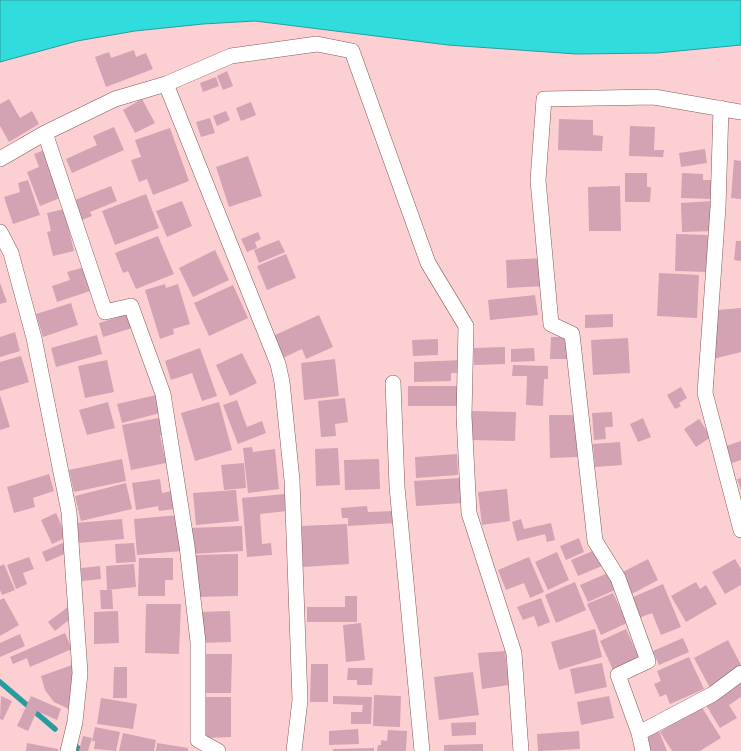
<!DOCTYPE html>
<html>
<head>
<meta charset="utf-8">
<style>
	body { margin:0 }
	canvas { display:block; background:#fcd0d2 }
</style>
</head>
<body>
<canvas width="741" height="751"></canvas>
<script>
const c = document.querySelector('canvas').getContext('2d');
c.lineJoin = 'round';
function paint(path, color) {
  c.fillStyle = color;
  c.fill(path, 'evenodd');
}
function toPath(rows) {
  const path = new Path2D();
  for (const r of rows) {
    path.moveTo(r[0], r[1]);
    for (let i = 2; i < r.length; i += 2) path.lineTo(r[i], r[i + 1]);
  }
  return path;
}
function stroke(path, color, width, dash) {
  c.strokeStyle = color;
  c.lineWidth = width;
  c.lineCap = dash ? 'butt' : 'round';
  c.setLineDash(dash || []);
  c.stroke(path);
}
const water = toPath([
	[0,0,741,0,741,45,657,53,576,54,448,45,255,21,203,24,135,31,77,41,0,62,0,0]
]);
paint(water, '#30dcdc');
stroke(water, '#289c9c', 1);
stroke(toPath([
	[0,682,55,729],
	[75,746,82,751]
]), '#289c9c', 5.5);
paint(toPath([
	[134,50,136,57,146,53,153,69,106,87,95,57,109,52,111,58],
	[227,71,233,86,223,90,217,76],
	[216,77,219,86,203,92,200,83],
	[9,99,20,118,32,111,39,124,9,142,0,126,0,104],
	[142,99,155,123,135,133,123,110],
	[251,102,256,115,241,121,236,108],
	[226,111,230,120,217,126,213,116],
	[210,118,215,133,201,137,196,122],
	[559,119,593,120,593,135,603,136,602,151,558,150],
	[630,126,655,127,654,150,664,150,663,157,629,156],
	[114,127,124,150,72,173,66,159,97,145,93,136],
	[170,128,189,181,153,195,147,179,139,182,131,160,141,157,135,140],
	[47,149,65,196,40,206,27,172,39,167,34,154],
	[705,149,707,163,681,167,679,153],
	[248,156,262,196,229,207,216,167],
	[734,160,741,161,741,199,731,198],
	[625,173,647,173,647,187,651,187,650,202,625,202],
	[682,173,703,174,703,180,713,180,712,199,681,198],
	[28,180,40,215,13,224,4,197,20,192,18,183],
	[111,186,117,201,90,212,92,216,82,220,75,200],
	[620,186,621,231,589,231,588,187],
	[146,194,159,228,115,245,102,211],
	[182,201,192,226,167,237,156,211],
	[712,201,713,231,682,232,681,203],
	[64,209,74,251,53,256,47,232,51,231,47,213],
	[258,232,261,239,255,242,257,248,247,252,241,239],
	[676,234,709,235,708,272,675,271],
	[158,236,174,274,136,289,128,271,123,273,115,253],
	[279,240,285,252,259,263,254,250],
	[736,241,741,241,741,261,734,260],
	[215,250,229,280,193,297,179,268],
	[286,254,296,278,267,290,257,266],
	[544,258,545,286,507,288,506,260],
	[85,267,93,290,57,302,52,286,70,280,67,272],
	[659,273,699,275,697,318,657,316],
	[0,283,7,302,0,304],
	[165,284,166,288,178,284,190,324,173,329,174,334,160,339,145,290],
	[233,285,248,318,209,336,194,303],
	[535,295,538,315,490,320,488,300],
	[71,303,78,325,43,337,36,314],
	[741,308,741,352,713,359,717,310],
	[128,314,132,328,103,337,99,323],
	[613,314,613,327,585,328,585,315],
	[319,315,333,347,306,359,302,349,283,358,273,336],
	[15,332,20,351,0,357,0,337],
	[97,335,102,354,56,367,51,348],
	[551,337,572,337,571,359,550,359],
	[628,338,630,373,593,375,591,340],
	[438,339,438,355,413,356,412,340],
	[505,347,505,364,474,365,474,348],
	[200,348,217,396,202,401,192,373,171,380,165,361],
	[534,348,535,361,511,362,511,349],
	[242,353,257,383,230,396,216,365],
	[21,356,29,382,0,391,0,362],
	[335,359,339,396,304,400,301,363],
	[107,360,114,392,85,398,78,366],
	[463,360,463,373,451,373,451,381,414,382,414,362],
	[513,365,548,366,548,379,544,379,543,406,526,405,527,376,512,376],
	[408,386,458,386,458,406,408,406],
	[681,387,687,398,679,403,681,406,675,409,667,395],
	[0,395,10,427,0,430],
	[156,395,160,413,122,423,117,404],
	[345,398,348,422,335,424,336,436,321,437,318,401],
	[237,400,247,427,262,421,266,433,238,444,223,405],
	[108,402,115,428,87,435,79,410],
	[219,402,232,450,195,461,181,413],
	[470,411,516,412,515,441,469,440],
	[612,412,613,427,605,427,606,439,594,440,592,413],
	[549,415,577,415,577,457,550,458],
	[164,417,168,434,160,435,166,463,131,470,122,425],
	[643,418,651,437,638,442,630,424],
	[699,419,711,437,696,447,684,429],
	[741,441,741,460,732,463,726,446],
	[620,442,622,465,595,467,593,444],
	[252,447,253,452,275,449,279,489,248,493,243,448],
	[338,448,340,485,316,486,315,449],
	[457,454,458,475,416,478,415,457],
	[122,459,126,481,74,492,69,470],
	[379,459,380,489,345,490,344,460],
	[244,463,246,488,224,490,221,465],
	[49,474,54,491,33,498,35,507,14,513,7,487],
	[460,478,462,503,416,506,414,481],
	[741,478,741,490,737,479],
	[160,479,162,493,172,491,175,509,159,511,158,506,136,510,132,483],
	[126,483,132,509,81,521,75,496],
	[507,489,510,521,482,525,478,492],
	[236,490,239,521,196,525,193,493],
	[285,494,287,511,260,514,262,544,271,543,272,555,247,557,242,498],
	[367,506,368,512,395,511,396,523,348,526,348,518,342,518,341,508],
	[56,513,67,537,52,544,41,520],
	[179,515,182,551,137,555,134,519],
	[122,519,124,539,78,543,76,523],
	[521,519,524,529,551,523,555,540,547,542,545,534,517,541,512,522],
	[347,524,349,564,303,567,301,526],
	[242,526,243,551,191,554,190,528],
	[579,538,584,552,566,560,560,546],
	[65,542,69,552,46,562,42,552],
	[134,543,136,562,116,563,115,544],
	[595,550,602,566,578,576,571,560],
	[557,552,569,580,548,590,535,562],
	[238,554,238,596,197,597,196,555],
	[29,557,34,569,23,573,27,584,16,589,7,565],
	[529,557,544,592,530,598,524,583,506,590,498,570],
	[139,558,173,558,173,580,165,580,165,596,138,596],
	[648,559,658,580,630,595,619,574],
	[735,559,741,569,741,585,725,594,712,572],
	[4,564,15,590,2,595,0,590,0,566],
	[134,564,136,587,107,590,106,566],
	[100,566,101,579,82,581,81,568],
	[610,572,617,589,588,602,580,585],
	[575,582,586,610,556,623,545,595],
	[696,582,700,589,706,585,717,604,686,622,671,596],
	[663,584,681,627,661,635,652,613,639,618,631,598],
	[100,590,112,590,113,609,101,609],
	[613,593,627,623,601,635,587,604],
	[345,596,357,596,357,622,307,622,307,607,345,607],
	[4,598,19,625,0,636,0,600],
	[541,598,550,622,538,627,534,616,523,620,517,607],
	[146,604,181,604,179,654,145,653],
	[68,607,74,616,55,631,48,622],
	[118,611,119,643,94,644,94,612],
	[230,611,231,642,201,643,200,612],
	[361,623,365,660,346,662,343,625],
	[595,629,602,657,559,670,551,642],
	[626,629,639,658,613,670,600,641],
	[65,633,72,649,30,667,27,658,13,664,10,657],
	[20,634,25,646,0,657,0,643],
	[683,638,689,652,659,665,653,651],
	[728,640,741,665,741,671,710,688,694,658],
	[505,651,509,685,482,689,478,653],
	[200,654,232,654,231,693,200,693],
	[689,657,704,689,670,704,666,694,660,697,654,684,661,681,657,671],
	[602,663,607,687,575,694,570,669],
	[75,664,71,710,54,702,45,690,41,676],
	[311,664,328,664,328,702,310,702],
	[114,667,127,667,127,698,113,698],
	[348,668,373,668,372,685,357,685,357,680,347,680],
	[473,672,479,715,439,720,434,677],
	[741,679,741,697,729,705,737,718,720,728,704,702],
	[374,695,401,696,400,727,373,726],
	[1,696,12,701,3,720,0,719],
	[31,696,61,709,57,720,37,711,28,731,17,726],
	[333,696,372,697,371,724,351,724,351,712,362,712,363,705,333,704],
	[609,696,614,718,581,725,577,702],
	[203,697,231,697,231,737,203,738],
	[101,698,137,704,133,729,97,724],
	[701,706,721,738,700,751,672,751,660,732],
	[476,722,476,735,452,736,451,723],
	[95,727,120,732,116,751,94,749,95,741,92,741],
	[358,729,359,744,329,745,329,731],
	[388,730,407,731,406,751,377,751,378,745,381,745,381,740,387,741],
	[579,731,580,749,538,751,537,734],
	[659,731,667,751,649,751,644,737],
	[123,733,156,740,154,751,119,751],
	[83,736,92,738,88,751,79,751],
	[27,743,58,749,58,751,26,751],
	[157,743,188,748,188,751,156,751],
	[483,744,483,751,444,751,444,745],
	[374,748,374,751,333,751,333,749]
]), '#d3a2b3');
const minor = toPath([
	[166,84,278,364,282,382,292,480,300,700,294,751],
	[721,108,718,207,705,393,741,530],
	[45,133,105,312,131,306,163,394,187,546,198,642,198,740,218,751],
	[0,159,45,133,115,99,166,84,231,56,317,44,352,51,428,263,466,326,464,416,469,513,514,653,521,751],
	[0,232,11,253,34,338,69,512,80,673,75,722,68,751],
	[393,383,397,487,422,751],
	[639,733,713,694,741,673],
	[643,751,639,733,618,675,648,661,618,578,595,541,572,334,551,324,538,180,544,99,654,97,741,112]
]);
stroke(minor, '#86575a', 16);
stroke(minor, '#fff', 15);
</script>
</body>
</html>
